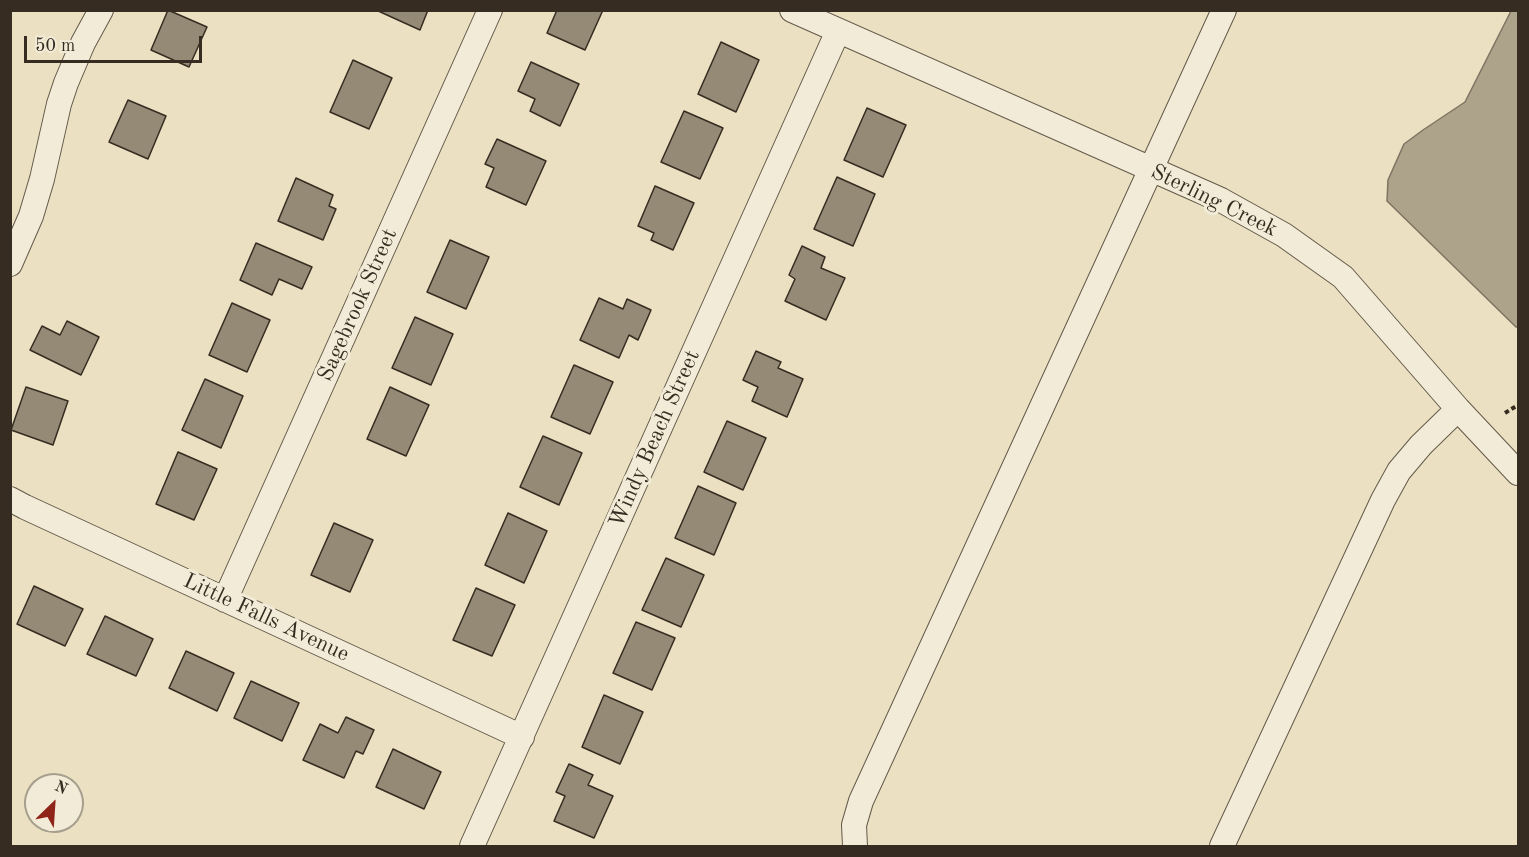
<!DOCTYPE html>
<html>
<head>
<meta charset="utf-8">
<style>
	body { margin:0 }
	#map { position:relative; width:1529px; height:857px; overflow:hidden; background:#ebe0c2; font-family:"Old Standard TT",serif }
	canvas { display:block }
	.frame { position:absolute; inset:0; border:12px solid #362c21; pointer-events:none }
	.north { position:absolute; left:24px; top:773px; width:60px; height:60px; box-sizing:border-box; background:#f2ebd7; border:2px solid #a79f8e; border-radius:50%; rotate:25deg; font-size:16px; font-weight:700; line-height:24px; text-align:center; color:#362c21 }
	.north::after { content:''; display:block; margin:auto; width:21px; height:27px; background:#8f2418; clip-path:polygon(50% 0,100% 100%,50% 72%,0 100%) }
	.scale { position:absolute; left:24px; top:36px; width:178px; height:27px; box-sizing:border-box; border:3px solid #362c21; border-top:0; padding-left:8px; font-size:18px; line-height:21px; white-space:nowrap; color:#362c21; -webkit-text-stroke:4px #f2ebd7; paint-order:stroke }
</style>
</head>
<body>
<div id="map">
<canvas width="1529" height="857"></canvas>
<div class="frame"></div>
<div class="north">N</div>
<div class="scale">50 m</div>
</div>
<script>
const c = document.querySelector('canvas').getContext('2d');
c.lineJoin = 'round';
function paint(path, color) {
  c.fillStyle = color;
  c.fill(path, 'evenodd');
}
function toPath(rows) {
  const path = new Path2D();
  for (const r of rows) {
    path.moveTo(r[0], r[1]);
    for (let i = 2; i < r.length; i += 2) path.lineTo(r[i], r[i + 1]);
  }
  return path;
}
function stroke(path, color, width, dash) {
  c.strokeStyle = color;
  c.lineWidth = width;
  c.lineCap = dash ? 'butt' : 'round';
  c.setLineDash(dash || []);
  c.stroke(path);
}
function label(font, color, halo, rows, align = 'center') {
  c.font = font + ' "Old Standard TT",serif';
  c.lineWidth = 6;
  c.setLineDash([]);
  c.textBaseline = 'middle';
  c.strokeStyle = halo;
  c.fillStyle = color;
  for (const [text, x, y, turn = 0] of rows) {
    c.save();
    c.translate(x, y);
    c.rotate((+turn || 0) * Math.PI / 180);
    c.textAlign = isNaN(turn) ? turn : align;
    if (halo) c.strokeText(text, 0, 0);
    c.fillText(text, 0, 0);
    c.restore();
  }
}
const water = toPath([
	[1511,11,1518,11,1518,327,1516,327,1387,201,1388,180,1404,144,1423,130,1465,102,1511,11]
]);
paint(water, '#ada38b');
stroke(water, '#7d7361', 1.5);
const building = toPath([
	[168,10,207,27,189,67,151,50,168,10],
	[376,10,428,10,420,30,376,10],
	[557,10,603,10,585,50,547,33,557,10],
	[721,42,759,60,736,112,698,94,721,42],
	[353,60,392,78,369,129,330,112,353,60],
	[531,62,579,84,560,126,530,111,535,99,518,91,531,62],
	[128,100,166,116,148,159,109,142,128,100],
	[867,108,906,125,883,177,844,160,867,108],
	[684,111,723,128,700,179,661,162,684,111],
	[497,139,546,161,526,205,486,187,494,168,485,164,497,139],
	[837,177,875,194,853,246,814,229,837,177],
	[296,178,333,195,329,206,336,209,323,240,278,221,296,178],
	[655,186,694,203,673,250,651,240,654,233,638,226,655,186],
	[450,240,489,257,466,309,427,292,450,240],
	[256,243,312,267,302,289,279,279,272,295,240,280,256,243],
	[802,246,825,257,821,268,845,278,826,320,785,301,795,279,789,275,802,246],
	[599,298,623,309,627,299,651,310,638,340,629,335,619,358,580,340,599,298],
	[232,303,270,320,247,372,209,355,232,303],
	[415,317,453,334,431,385,392,368,415,317],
	[67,321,99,337,81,375,30,350,42,326,60,335,67,321],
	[756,351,781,362,778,368,803,379,787,417,752,401,758,387,743,380,756,351],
	[574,365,613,382,590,434,551,417,574,365],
	[205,379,243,396,221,448,182,430,205,379],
	[26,387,68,401,53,445,11,430,26,387],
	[390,387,429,405,406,456,367,439,390,387],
	[727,421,766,438,743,490,704,472,727,421],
	[543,436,582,453,559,505,520,487,543,436],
	[178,452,217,469,194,520,156,504,178,452],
	[698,486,736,503,714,555,675,538,698,486],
	[508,513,547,531,524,583,485,565,508,513],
	[334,523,373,540,350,592,311,575,334,523],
	[666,558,704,575,681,627,642,610,666,558],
	[34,586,83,609,65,646,17,624,34,586],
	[476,588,515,605,492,656,453,640,476,588],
	[105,616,153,639,136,676,87,654,105,616],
	[636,622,675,638,652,690,613,673,636,622],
	[186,651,234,673,217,711,169,688,186,651],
	[251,681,299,703,282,741,234,718,251,681],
	[604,695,643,712,620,764,582,747,604,695],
	[346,717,374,730,363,754,356,751,344,778,303,760,320,724,338,733,346,717],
	[393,749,441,772,424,809,376,787,393,749],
	[569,764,593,775,588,785,613,796,594,838,554,821,565,796,556,792,569,764]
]);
paint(building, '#948a75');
stroke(building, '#362c21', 1.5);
const street = toPath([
	[792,10,1221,200,1284,235,1343,277,1458,409,1518,473],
	[10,264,31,216,42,179,59,104,66,83,83,43,101,10],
	[10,499,25,507,522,737],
	[225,600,490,10],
	[472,846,838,31],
	[855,846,854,825,861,801,1224,10],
	[1222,846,1383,500,1399,471,1421,445,1458,409]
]);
stroke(street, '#635949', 26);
stroke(toPath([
	[1505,413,1518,405]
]), '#362c21', 4, [4.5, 3]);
stroke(street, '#f2ebd7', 24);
label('22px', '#362c21', '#f2ebd7', [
	["Sterling Creek",1214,201,26],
	["Sagebrook Street",358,305,-66],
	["Windy Beach Street",655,439,-66],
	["Little Falls Avenue",266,618,25]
]);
</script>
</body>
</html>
